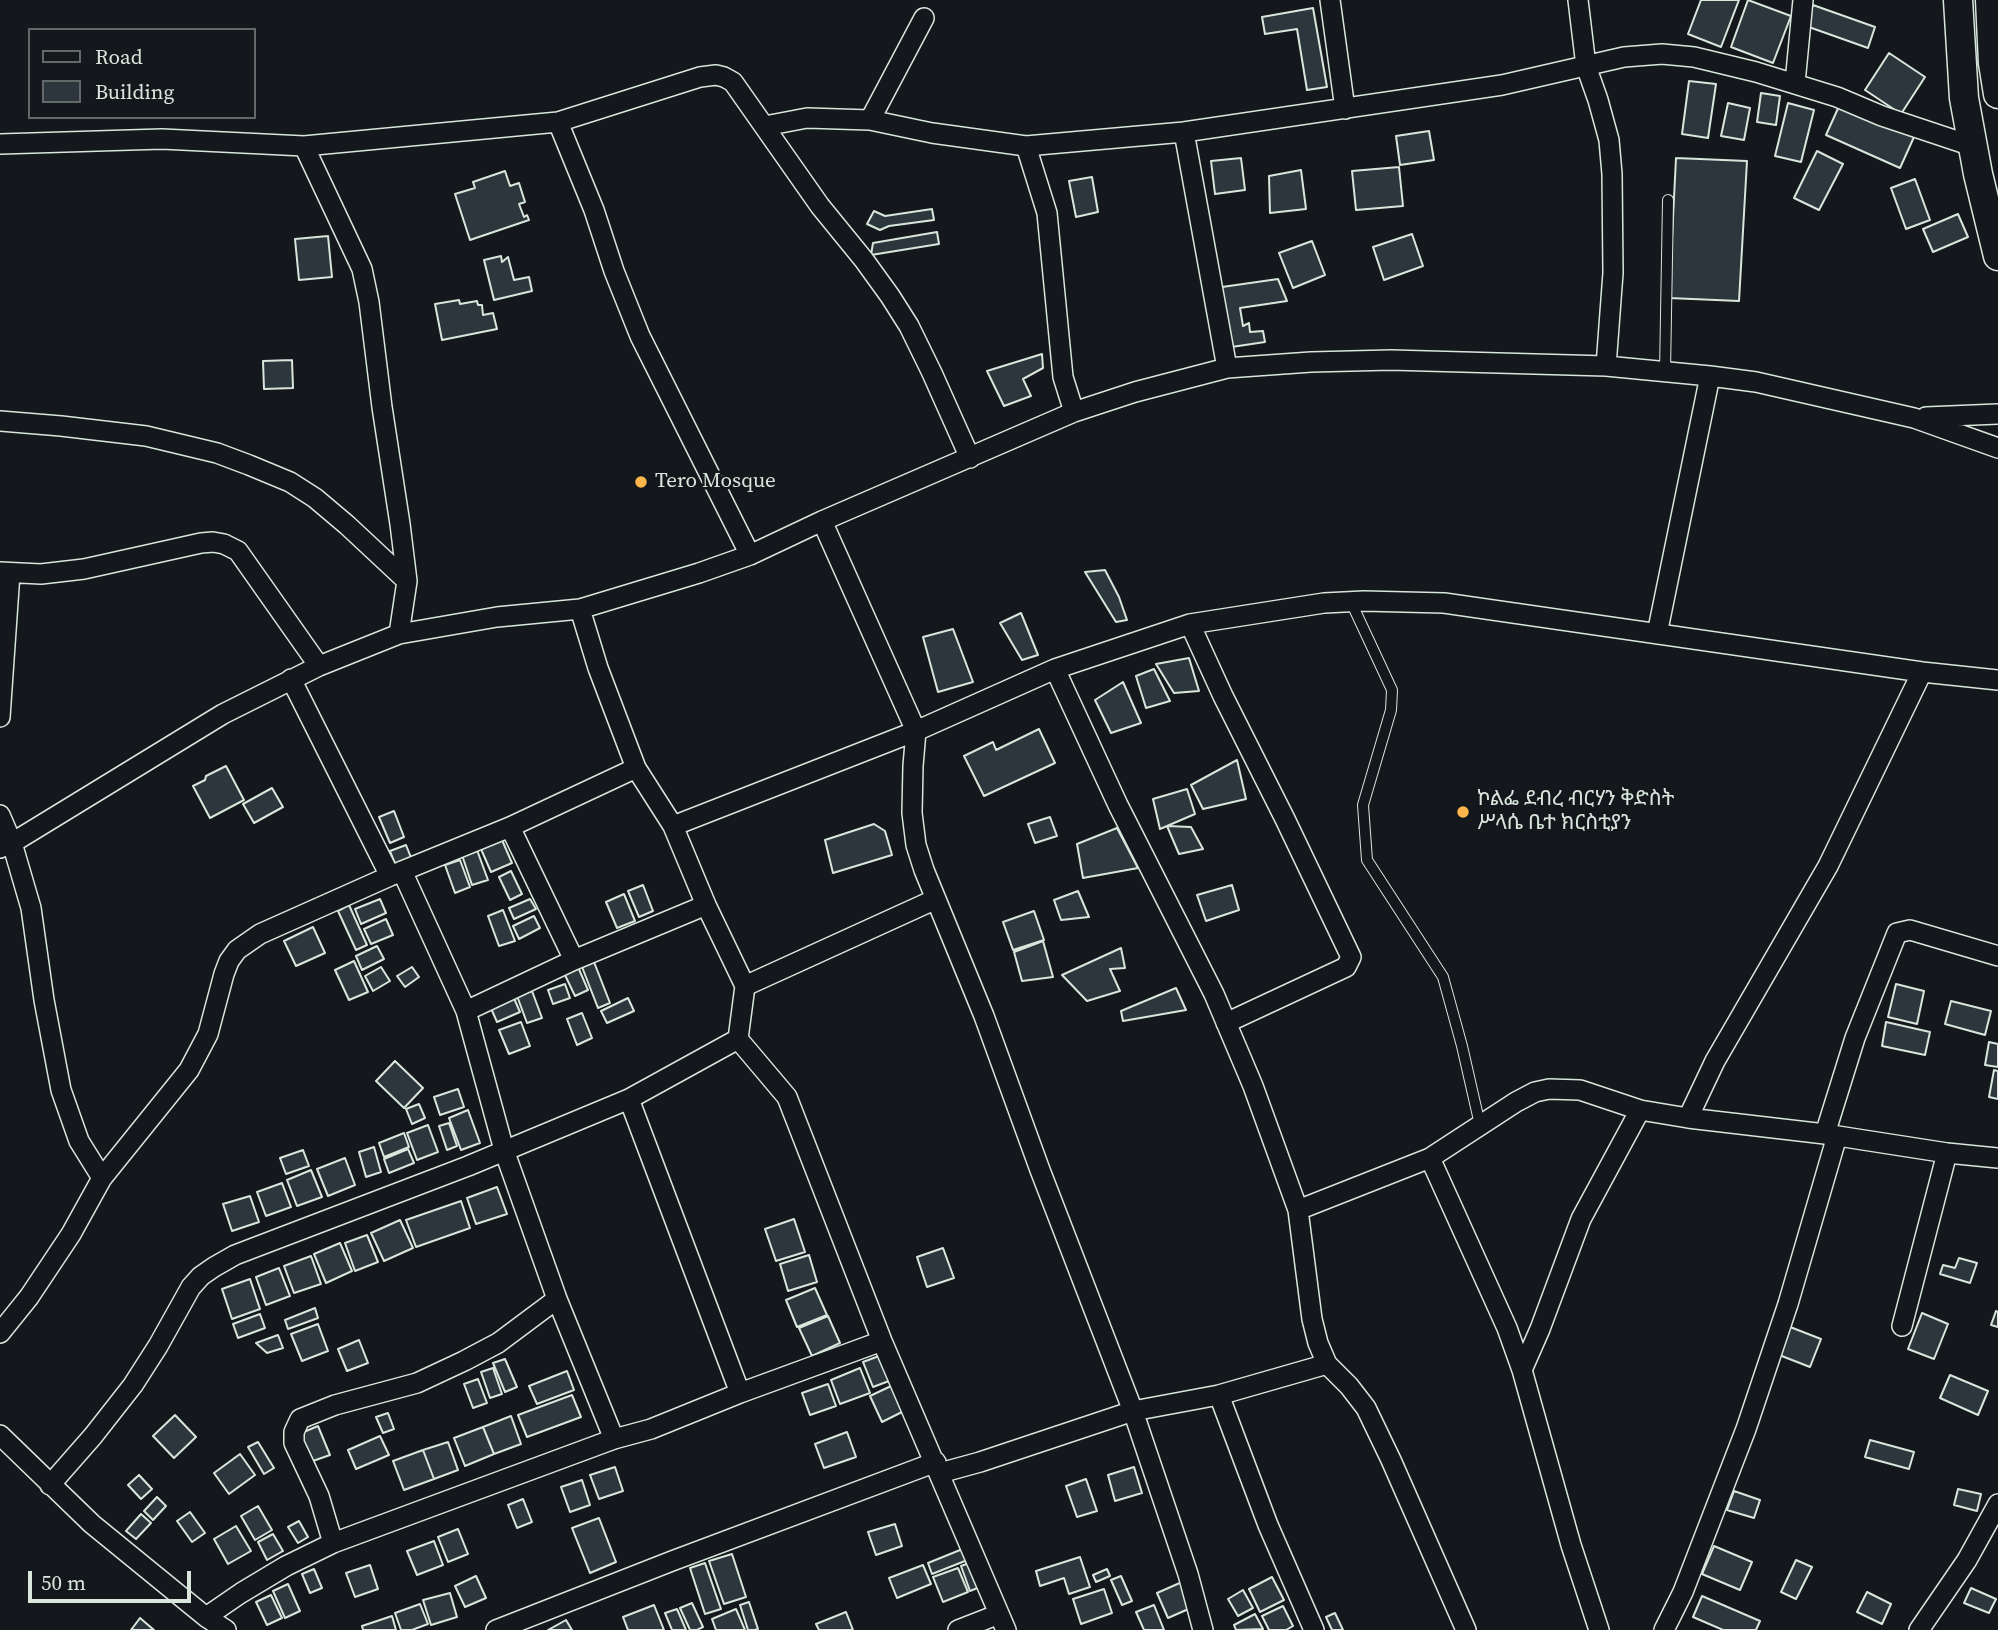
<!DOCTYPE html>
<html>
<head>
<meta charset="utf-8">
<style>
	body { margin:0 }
	#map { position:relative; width:1998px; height:1630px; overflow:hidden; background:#14181c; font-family:"Source Serif 4",serif }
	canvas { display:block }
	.legend { position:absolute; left:28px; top:28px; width:228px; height:91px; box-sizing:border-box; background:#14181c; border:2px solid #626a69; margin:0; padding:9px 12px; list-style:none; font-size:21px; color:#d8e6dc }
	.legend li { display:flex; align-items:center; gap:14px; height:35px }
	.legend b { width:35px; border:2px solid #626a69 }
	.scale { position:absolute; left:28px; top:1571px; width:163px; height:32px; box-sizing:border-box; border:4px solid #d8e6dc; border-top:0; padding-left:9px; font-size:21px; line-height:24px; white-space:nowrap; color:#d8e6dc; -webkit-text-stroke:5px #14181c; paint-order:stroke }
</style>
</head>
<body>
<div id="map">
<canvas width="1998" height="1630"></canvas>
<ul class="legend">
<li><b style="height:9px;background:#14181c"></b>Road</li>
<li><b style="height:19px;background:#2c363c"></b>Building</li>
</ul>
<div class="scale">50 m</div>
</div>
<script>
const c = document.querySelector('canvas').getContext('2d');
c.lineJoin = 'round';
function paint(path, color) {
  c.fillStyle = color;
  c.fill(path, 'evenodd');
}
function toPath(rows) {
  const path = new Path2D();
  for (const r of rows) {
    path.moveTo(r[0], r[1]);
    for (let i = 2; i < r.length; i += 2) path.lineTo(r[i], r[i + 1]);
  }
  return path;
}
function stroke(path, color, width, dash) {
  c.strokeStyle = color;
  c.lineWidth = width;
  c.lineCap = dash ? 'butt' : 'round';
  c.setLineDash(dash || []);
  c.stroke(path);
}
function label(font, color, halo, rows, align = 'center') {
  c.font = font + ' "Source Serif 4","Noto Sans Ethiopic",serif';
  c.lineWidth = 5;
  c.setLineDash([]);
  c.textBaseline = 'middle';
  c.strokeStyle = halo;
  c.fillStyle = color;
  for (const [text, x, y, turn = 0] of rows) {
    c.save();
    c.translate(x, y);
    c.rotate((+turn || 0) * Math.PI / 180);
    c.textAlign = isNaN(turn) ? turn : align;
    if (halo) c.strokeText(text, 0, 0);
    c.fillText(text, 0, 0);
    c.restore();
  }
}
const building = toPath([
	[1701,0,1739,0,1721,47,1688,34,1701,0],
	[1748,0,1791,16,1773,63,1731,47,1748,0],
	[1813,5,1875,27,1868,48,1806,26,1813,5],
	[1313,8,1327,87,1307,90,1297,29,1265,34,1262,17,1313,8],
	[1889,53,1925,77,1901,114,1865,90,1889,53],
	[1689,81,1716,84,1708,138,1682,134,1689,81],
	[1761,93,1780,96,1776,125,1757,122,1761,93],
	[1728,103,1750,108,1744,140,1721,136,1728,103],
	[1788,103,1814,110,1801,162,1775,156,1788,103],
	[1840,104,1914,137,1900,168,1826,135,1840,104],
	[1429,131,1434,160,1400,165,1396,136,1429,131],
	[1817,151,1843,164,1819,210,1794,198,1817,151],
	[1241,158,1245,190,1215,194,1211,161,1241,158],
	[1676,158,1747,161,1739,301,1669,298,1676,158],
	[1399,167,1403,206,1356,210,1352,171,1399,167],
	[1301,170,1306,209,1270,213,1269,176,1301,170],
	[505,171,510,186,519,183,525,202,519,204,524,217,527,215,529,220,470,240,455,194,475,188,473,182,505,171],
	[1092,177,1098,212,1076,217,1069,181,1092,177],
	[1915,179,1930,220,1906,229,1891,188,1915,179],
	[932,209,934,220,889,226,880,230,867,224,874,211,885,216,932,209],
	[1958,214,1968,237,1933,252,1923,229,1958,214],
	[937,232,939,244,871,255,873,243,937,232],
	[1412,234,1423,266,1384,280,1373,247,1412,234],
	[328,236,332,277,299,280,295,239,328,236],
	[1312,241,1325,275,1293,288,1279,253,1312,241],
	[501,256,502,262,508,257,514,280,529,277,532,291,494,300,484,260,501,256],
	[1278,279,1287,301,1240,308,1243,326,1249,323,1250,332,1263,331,1265,342,1225,348,1215,288,1278,279],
	[459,300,460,304,477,301,478,305,482,305,483,315,493,313,497,329,442,340,435,304,459,300],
	[1042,354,1043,368,1023,379,1031,396,1004,406,987,371,1042,354],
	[292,360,293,388,264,389,263,361,292,360],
	[1105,570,1119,597,1127,620,1116,622,1085,572,1105,570],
	[1021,613,1038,655,1022,660,1000,623,1021,613],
	[953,629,973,682,938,692,923,637,953,629],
	[1189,658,1199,691,1174,693,1156,664,1189,658],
	[1154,669,1170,701,1146,708,1136,676,1154,669],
	[1123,682,1141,723,1111,733,1095,700,1123,682],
	[1039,729,1055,763,984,796,964,756,993,742,996,750,1039,729],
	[1237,760,1246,799,1203,809,1191,785,1237,760],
	[226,766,244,800,210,818,193,786,205,780,206,776,226,766],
	[272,788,283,807,254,823,243,804,272,788],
	[1187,789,1195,814,1160,829,1153,799,1187,789],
	[394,811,404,837,390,843,379,817,394,811],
	[1050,817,1057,836,1035,843,1028,824,1050,817],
	[874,824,885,831,892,855,833,873,825,840,874,824],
	[1167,826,1191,827,1203,849,1179,854,1167,826],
	[1117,828,1138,868,1083,878,1077,844,1117,828],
	[502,840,512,863,491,872,481,849,502,840],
	[406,845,412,860,396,866,390,851,406,845],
	[477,850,488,880,472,885,462,855,477,850],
	[460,860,470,887,455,893,445,865,460,860],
	[511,871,522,894,510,900,499,877,511,871],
	[643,885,653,911,639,917,628,891,643,885],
	[1232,885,1239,910,1206,921,1197,895,1232,885],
	[1078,891,1089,917,1061,920,1054,900,1078,891],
	[624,894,635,921,617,928,606,902,624,894],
	[380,899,386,913,361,924,355,909,380,899],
	[530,899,536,909,514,919,509,908,530,899],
	[349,905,367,945,356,950,338,911,349,905],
	[503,910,515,941,499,946,488,916,503,910],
	[1034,911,1044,940,1013,950,1003,922,1034,911],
	[534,916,540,928,519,939,513,926,534,916],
	[386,919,393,935,371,944,364,929,386,919],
	[313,927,325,953,296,966,284,941,313,927],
	[1043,941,1053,977,1022,981,1014,952,1043,941],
	[377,946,384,959,362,970,356,956,377,946],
	[1121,948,1125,968,1110,969,1120,991,1087,1001,1062,975,1121,948],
	[354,961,368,992,349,1000,335,970,354,961],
	[594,962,610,1003,598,1008,582,967,594,962],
	[381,967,390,981,373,991,365,976,381,967],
	[412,967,419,977,405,987,397,976,412,967],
	[578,967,588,990,575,996,564,973,578,967],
	[565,984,570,998,553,1004,548,990,565,984],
	[1896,984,1924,991,1917,1024,1888,1017,1896,984],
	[1176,988,1186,1010,1123,1021,1121,1011,1176,988],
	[532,991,542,1018,527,1023,517,996,532,991],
	[513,996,520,1012,497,1022,490,1006,513,996],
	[628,998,634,1011,607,1023,601,1011,628,998],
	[1951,1001,1991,1011,1985,1035,1945,1024,1951,1001],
	[582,1013,592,1038,577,1045,567,1019,582,1013],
	[521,1022,530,1046,509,1054,499,1030,521,1022],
	[1886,1022,1930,1032,1925,1055,1882,1046,1886,1022],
	[1989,1042,1998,1044,1998,1067,1985,1065,1989,1042],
	[395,1061,423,1088,404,1108,376,1081,395,1061],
	[1994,1070,1998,1071,1998,1099,1989,1097,1994,1070],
	[458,1089,464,1107,440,1115,434,1097,458,1089],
	[419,1104,425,1118,412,1124,406,1109,419,1104],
	[468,1110,480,1143,461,1150,449,1118,468,1110],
	[449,1123,457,1146,447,1150,439,1126,449,1123],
	[428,1125,438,1152,417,1160,407,1133,428,1125],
	[404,1133,409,1147,384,1157,379,1143,404,1133],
	[374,1147,381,1172,366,1177,359,1152,374,1147],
	[408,1149,414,1163,389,1173,384,1159,408,1149],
	[303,1150,309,1166,286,1174,280,1158,303,1150],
	[345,1158,355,1185,328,1196,317,1169,345,1158],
	[311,1170,322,1197,297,1206,287,1180,311,1170],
	[282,1183,291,1207,266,1216,257,1192,282,1183],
	[497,1187,507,1214,476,1224,467,1198,497,1187],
	[250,1196,259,1222,232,1231,223,1204,250,1196],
	[461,1201,470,1228,416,1247,406,1220,461,1201],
	[794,1219,805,1252,776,1261,765,1229,794,1219],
	[400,1220,413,1248,384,1261,371,1233,400,1220],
	[367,1235,378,1262,355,1271,345,1243,367,1235],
	[340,1243,352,1271,326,1283,314,1254,340,1243],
	[943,1248,954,1278,927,1287,917,1257,943,1248],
	[809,1255,817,1282,788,1291,780,1264,809,1255],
	[311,1256,321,1284,294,1293,284,1266,311,1256],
	[1959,1258,1977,1263,1970,1283,1940,1274,1943,1265,1955,1268,1959,1258],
	[279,1268,290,1296,266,1305,256,1277,279,1268],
	[250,1279,260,1309,232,1319,222,1289,250,1279],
	[815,1288,827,1315,797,1327,786,1300,815,1288],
	[315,1308,318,1318,288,1329,285,1320,315,1308],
	[1996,1311,1998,1312,1998,1327,1991,1325,1996,1311],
	[1922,1313,1948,1324,1934,1359,1908,1349,1922,1313],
	[260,1314,265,1328,238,1338,233,1324,260,1314],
	[828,1316,840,1343,812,1356,799,1328,828,1316],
	[318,1324,328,1351,302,1361,291,1334,318,1324],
	[1785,1325,1821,1339,1810,1367,1774,1353,1785,1325],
	[278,1335,283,1348,267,1353,256,1343,278,1335],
	[359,1340,368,1363,347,1371,338,1349,359,1340],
	[879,1356,889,1381,873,1387,863,1362,879,1356],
	[505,1359,517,1387,505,1392,493,1363,505,1359],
	[493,1368,502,1394,490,1398,481,1372,493,1368],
	[860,1368,870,1393,840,1404,831,1380,860,1368],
	[567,1371,574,1390,537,1404,529,1386,567,1371],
	[1950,1375,1988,1391,1978,1415,1940,1398,1950,1375],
	[478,1379,487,1403,473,1408,464,1384,478,1379],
	[828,1384,836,1406,810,1415,802,1393,828,1384],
	[891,1386,904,1411,882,1422,870,1396,891,1386],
	[572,1395,581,1417,527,1437,518,1415,572,1395],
	[388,1413,394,1429,383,1433,376,1417,388,1413],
	[175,1415,196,1437,174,1458,153,1436,175,1415],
	[511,1416,521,1444,494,1454,483,1427,511,1416],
	[318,1426,330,1455,310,1462,299,1434,318,1426],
	[483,1427,494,1454,465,1466,454,1438,483,1427],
	[847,1432,856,1457,824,1468,815,1444,847,1432],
	[380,1436,389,1455,356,1469,348,1450,380,1436],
	[1870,1440,1914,1452,1909,1469,1865,1457,1870,1440],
	[258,1442,274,1468,264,1474,248,1447,258,1442],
	[448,1442,458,1470,434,1479,423,1450,448,1442],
	[423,1450,434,1479,404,1490,393,1461,423,1450],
	[240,1454,255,1475,229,1494,214,1473,240,1454],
	[615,1467,623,1491,599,1499,590,1475,615,1467],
	[1134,1467,1142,1493,1115,1501,1108,1475,1134,1467],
	[139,1475,152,1489,141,1499,128,1485,139,1475],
	[1086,1479,1097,1511,1077,1517,1066,1486,1086,1479],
	[582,1480,590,1505,570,1512,561,1487,582,1480],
	[1958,1489,1981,1494,1977,1511,1954,1505,1958,1489],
	[1734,1491,1760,1500,1754,1518,1727,1510,1734,1491],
	[157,1497,166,1506,153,1520,144,1511,157,1497],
	[523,1499,532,1522,517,1528,508,1505,523,1499],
	[258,1506,272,1530,255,1540,241,1516,258,1506],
	[190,1512,205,1533,192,1542,177,1521,190,1512],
	[141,1514,151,1523,136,1539,126,1531,141,1514],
	[599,1518,616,1562,590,1573,572,1528,599,1518],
	[299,1521,308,1537,298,1543,288,1527,299,1521],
	[895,1524,902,1546,876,1555,868,1532,895,1524],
	[236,1526,251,1551,228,1564,214,1539,236,1526],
	[458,1529,468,1554,448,1562,438,1537,458,1529],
	[273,1534,283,1551,267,1560,258,1542,273,1534],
	[434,1541,443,1565,417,1575,407,1551,434,1541],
	[1714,1546,1752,1562,1740,1590,1702,1574,1714,1546],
	[965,1548,970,1559,932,1574,928,1563,965,1548],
	[732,1554,746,1597,724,1604,709,1561,732,1554],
	[1080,1557,1090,1587,1069,1594,1064,1578,1040,1586,1036,1571,1080,1557],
	[1796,1560,1812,1567,1796,1599,1781,1592,1796,1560],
	[975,1561,985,1585,970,1591,961,1566,975,1561],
	[705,1563,721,1609,705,1614,690,1568,705,1563],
	[370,1565,378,1589,355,1597,346,1573,370,1565],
	[923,1565,931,1584,897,1598,889,1578,923,1565],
	[958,1568,968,1592,943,1602,933,1577,958,1568],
	[314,1569,322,1588,310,1593,302,1574,314,1569],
	[1107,1569,1110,1576,1096,1582,1093,1575,1107,1569],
	[476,1576,486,1598,465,1607,455,1586,476,1576],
	[1121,1576,1132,1601,1122,1605,1111,1580,1121,1576],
	[1272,1577,1284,1600,1260,1612,1249,1589,1272,1577],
	[1182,1582,1193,1607,1168,1618,1157,1593,1182,1582],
	[288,1584,300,1611,285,1618,273,1591,288,1584],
	[1971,1588,1996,1599,1989,1613,1964,1603,1971,1588],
	[1104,1589,1112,1613,1081,1624,1073,1599,1104,1589],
	[1243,1590,1253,1608,1238,1616,1228,1599,1243,1590],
	[1867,1592,1891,1604,1882,1624,1857,1612,1867,1592],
	[450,1593,457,1617,431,1625,423,1600,450,1593],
	[271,1595,282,1618,267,1625,256,1602,271,1595],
	[1702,1596,1760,1621,1756,1630,1723,1630,1693,1617,1702,1596],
	[749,1602,758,1629,755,1630,748,1630,740,1605,749,1602],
	[692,1603,703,1627,697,1630,690,1630,680,1608,692,1603],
	[420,1604,428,1624,412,1630,401,1630,395,1613,420,1604],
	[654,1605,664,1630,628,1630,623,1617,654,1605],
	[1154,1605,1164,1630,1144,1630,1136,1612,1154,1605],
	[1283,1606,1293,1626,1286,1630,1269,1630,1262,1616,1283,1606],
	[677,1609,686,1630,672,1630,665,1613,677,1609],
	[736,1609,745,1630,716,1630,712,1619,736,1609],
	[846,1612,853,1630,819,1630,816,1624,846,1612],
	[1335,1613,1343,1630,1332,1630,1326,1617,1335,1613],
	[1255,1614,1263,1629,1236,1630,1234,1625,1255,1614],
	[392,1616,396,1630,363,1630,362,1626,392,1616],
	[140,1618,154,1630,131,1630,140,1618],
	[566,1620,572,1630,548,1630,566,1620]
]);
paint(building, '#2c363c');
stroke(building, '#d8e6dc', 2);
const lane = toPath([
	[1665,372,1668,200],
	[1351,602,1392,690,1391,710,1363,805,1367,860,1443,977,1462,1046,1480,1125]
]);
const street = toPath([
	[1330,0,1345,109],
	[1578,0,1586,66,1598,100,1609,140,1612,174,1613,273,1606,366],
	[1795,83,1803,0],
	[870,120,924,18],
	[558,122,594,210,614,271,640,336,750,555],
	[765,126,807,118,870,120,932,133,1026,146,1184,132,1502,85,1624,57,1662,54,1694,57,1756,72,1837,97,1882,116,1972,146],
	[1184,132,1227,368],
	[0,144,162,139,304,146,558,122,700,77,716,75,724,77,733,82,820,206,864,260,890,296,909,326,932,373,970,458],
	[304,146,362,269,369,302,382,407,400,524,407,581,399,634],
	[1026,146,1047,213,1063,377,1074,412],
	[1926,417,1998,414],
	[0,421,61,426,146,436,217,453,249,465,290,482,315,498,347,525,407,581],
	[822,521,916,731,913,766,912,813,916,845,924,870,984,1016,1040,1170,1133,1411,1188,1574,1203,1630],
	[0,572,41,574,84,569,201,543,213,542,224,544,238,551,319,666],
	[580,609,598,668,636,768,673,826,706,905,745,986,738,1039,787,1097,882,1341,1006,1630],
	[1190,624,1223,696,1285,819,1351,957,1346,967,1226,1023],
	[1657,634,1710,376],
	[1055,669,1118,805,1214,994,1253,1086,1298,1210,1312,1319,1318,1343,1327,1364,1349,1386,1366,1408,1391,1460,1466,1630],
	[291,679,390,876],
	[0,717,10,573],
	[0,815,12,843,31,908,44,1000,61,1090,79,1141,102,1178],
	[673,826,916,731,1055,669,1190,624,1324,603,1364,601,1444,603,1922,672,1998,680],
	[510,827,574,960],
	[0,848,12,843,223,714,319,666,399,634,497,617,580,609,699,573,750,555,822,521,1074,412,1135,392,1227,368,1311,362,1391,360,1606,366,1710,376,1756,382,1914,418,1998,448],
	[402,871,466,1011,504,1150,557,1299,614,1439],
	[745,986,936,899],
	[466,1011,574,960,706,905],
	[629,1099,740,1393],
	[1688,1118,1715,1061,1828,866,1922,672],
	[1825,1134,1855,1038,1897,933,1910,930,1998,956],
	[1430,1158,1507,1328,1522,1370,1571,1545,1599,1630],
	[1298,1210,1430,1158,1516,1102,1535,1092,1549,1089,1580,1090,1640,1110,1688,1118,1825,1134,1947,1153,1998,1158],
	[1902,1326,1947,1153],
	[0,1333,29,1297,71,1234,102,1178,189,1070,208,1034,224,974,229,961,237,950,260,934,390,876,510,827,636,768],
	[1522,1370,1540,1329,1581,1219,1640,1110],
	[1219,1395,1268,1525,1314,1630],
	[0,1435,92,1524,206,1617,226,1630],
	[940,1473,980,1462,1133,1411,1219,1395,1327,1364],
	[50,1485,93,1436,133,1385,158,1346,191,1287,201,1276,214,1267,235,1255,468,1166,629,1099,738,1039],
	[333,1543,319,1496,294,1443,294,1432,300,1419,335,1405,417,1383,464,1361,498,1343,557,1299],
	[206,1617,241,1593,286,1566,333,1543,614,1439,651,1429,740,1393,882,1341],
	[496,1630,672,1561,936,1462],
	[958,1630,999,1614],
	[1664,1630,1683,1592,1746,1429,1788,1304,1837,1136],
	[1919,1630,1967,1560,1998,1504]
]);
const secondary = toPath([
	[1958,0,1964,98,1978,174,1998,256],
	[1990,0,1993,63,1998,94]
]);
stroke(lane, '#d8e6dc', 12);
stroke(street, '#d8e6dc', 22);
stroke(secondary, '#d8e6dc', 31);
stroke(lane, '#14181c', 10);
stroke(street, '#14181c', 19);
stroke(secondary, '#14181c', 28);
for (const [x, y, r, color] of [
	[641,482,7,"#ffb74d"],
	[1463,812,7,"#ffb74d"]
]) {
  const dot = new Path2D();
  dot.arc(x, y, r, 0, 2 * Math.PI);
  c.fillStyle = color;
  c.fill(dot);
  stroke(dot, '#14181c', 2.5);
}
label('21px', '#d8e6dc', '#14181c', [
	["Tero Mosque",655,482],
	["ኮልፌ ደብረ ብርሃን ቅድስት",1477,800],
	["ሥላሴ ቤተ ክርስቲያን",1477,824]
], 'left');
</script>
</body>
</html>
